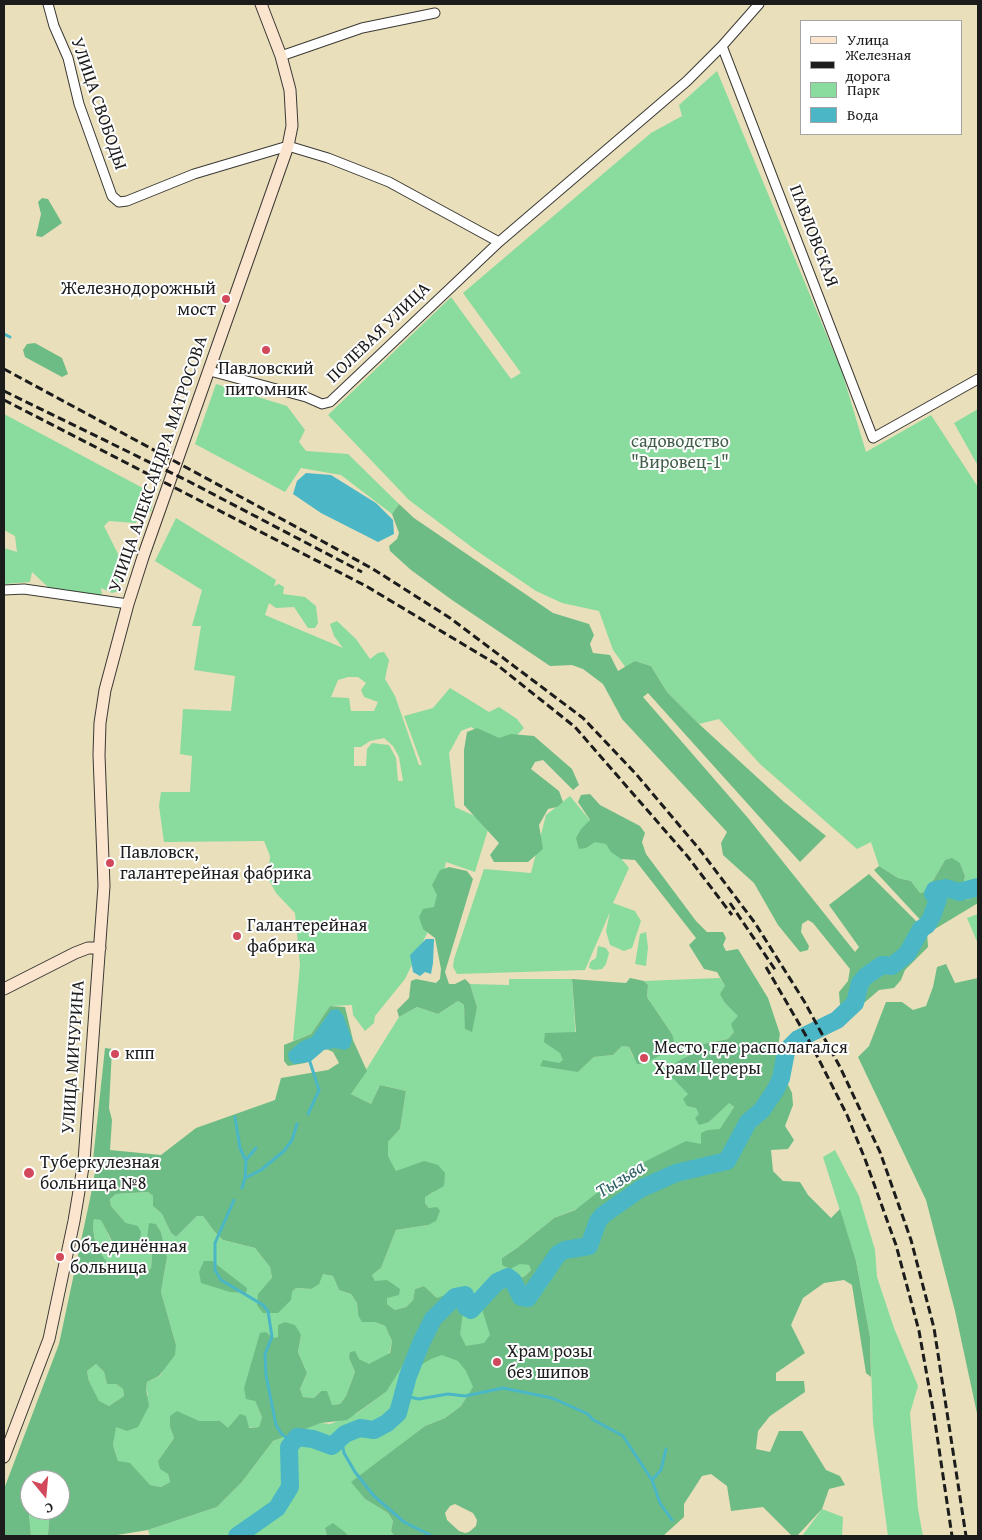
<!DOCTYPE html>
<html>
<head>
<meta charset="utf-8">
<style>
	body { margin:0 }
	#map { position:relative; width:982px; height:1540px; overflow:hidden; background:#e9dfbb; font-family:"Gentium Book Plus",serif }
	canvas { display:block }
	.frame { position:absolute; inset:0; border:5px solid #1c1c1c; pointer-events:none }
	.legend { position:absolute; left:800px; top:20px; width:162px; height:115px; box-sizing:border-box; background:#fff; border:1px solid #a4a4a4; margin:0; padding:6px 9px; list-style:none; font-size:15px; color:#1c1c1c }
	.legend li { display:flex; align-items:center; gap:10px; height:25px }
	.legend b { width:25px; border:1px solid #a4a4a4 }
	.north { position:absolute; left:20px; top:1470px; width:50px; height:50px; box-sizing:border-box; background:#fff; border:1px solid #a4a4a4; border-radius:50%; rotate:163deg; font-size:14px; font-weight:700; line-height:20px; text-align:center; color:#1c1c1c }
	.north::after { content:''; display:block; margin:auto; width:18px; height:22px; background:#d1495b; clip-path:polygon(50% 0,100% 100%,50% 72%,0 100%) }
</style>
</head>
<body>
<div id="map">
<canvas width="982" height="1540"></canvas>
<div class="frame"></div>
<ul class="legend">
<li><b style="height:6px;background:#fce5cf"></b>Улица</li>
<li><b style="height:6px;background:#1c1c1c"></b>Железная дорога</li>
<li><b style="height:14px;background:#89dc9e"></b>Парк</li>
<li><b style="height:14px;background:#4ab6c6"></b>Вода</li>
</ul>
<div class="north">С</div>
</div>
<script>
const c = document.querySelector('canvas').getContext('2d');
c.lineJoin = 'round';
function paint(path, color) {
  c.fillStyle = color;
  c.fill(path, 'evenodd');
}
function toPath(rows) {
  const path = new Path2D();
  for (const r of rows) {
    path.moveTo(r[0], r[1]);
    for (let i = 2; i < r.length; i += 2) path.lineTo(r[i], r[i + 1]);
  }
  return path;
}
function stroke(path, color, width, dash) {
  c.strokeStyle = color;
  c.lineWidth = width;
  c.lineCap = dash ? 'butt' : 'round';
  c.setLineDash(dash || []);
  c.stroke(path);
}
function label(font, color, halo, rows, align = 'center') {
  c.font = font + ' "Gentium Book Plus",serif';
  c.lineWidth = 4;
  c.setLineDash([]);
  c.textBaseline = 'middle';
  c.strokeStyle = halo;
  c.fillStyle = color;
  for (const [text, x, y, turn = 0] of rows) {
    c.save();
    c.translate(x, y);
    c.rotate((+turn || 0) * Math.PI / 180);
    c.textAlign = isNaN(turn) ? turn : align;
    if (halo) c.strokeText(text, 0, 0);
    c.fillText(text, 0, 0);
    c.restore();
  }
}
paint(toPath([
	[717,71,842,372,866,452,931,415,978,487,978,885,968,900,961,895,965,876,960,863,945,860,927,891,920,893,911,881,898,878,879,866,871,842,857,849,760,764,719,719,699,724,667,692,651,666,635,661,626,668,613,650,599,611,562,603,536,591,477,551,409,500,328,415,451,297,511,379,521,373,463,293,651,133,682,116,679,105],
	[216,384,287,406,305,430,299,442,306,451,348,454,399,504,392,514,341,475,301,468,285,492,195,444],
	[978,409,978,466,954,423],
	[4,414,154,494,151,511,143,518,135,523,109,521,104,526,124,566,125,577,118,577,121,589,119,591,112,593,101,588,102,596,49,588,32,572,30,582,4,584,4,548,17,552,15,536,4,530],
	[176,518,276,580,274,586,279,584,284,587,283,594,305,597,316,606,318,623,315,628,308,628,294,607,276,608,269,603,265,615,343,648,334,636,330,624,337,621,356,639,370,659,378,653,384,652,389,660,385,679,395,696,419,765,422,765,404,716,433,708,450,688,489,712,499,707,517,719,524,728,505,747,471,727,461,731,449,753,455,807,490,823,475,872,446,862,433,921,405,979,375,1016,374,1023,365,1031,353,1015,352,1005,330,1006,311,1034,293,1041,300,965,295,913,276,893,268,878,270,856,264,841,164,842,159,806,161,792,190,792,192,756,180,754,183,709,231,711,235,676,194,670,201,626,192,626,202,590,155,561],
	[348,677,358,677,366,683,361,690,364,697,378,702,374,711,351,711,349,698,331,697,338,680],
	[384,738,393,746,399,757,403,781,398,781,396,758,389,745,372,743,367,749,366,766,354,766,354,747,361,747,370,741],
	[570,796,629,868,613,903,635,911,641,921,632,948,624,951,610,945,606,931,610,912,585,970,457,974,453,967,454,959,484,869,531,873,546,815],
	[978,914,978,944,967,918],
	[646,932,648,947,646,966,635,964,640,934],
	[598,946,606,948,609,953,606,964,602,969,594,970,589,968,590,962,596,958],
	[720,978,725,986,725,1003,739,1016,734,1032,728,1039,702,1044,702,1049,678,1061,688,1094,687,1106,696,1107,709,1122,729,1102,734,1107,720,1130,708,1130,701,1144,574,1210,554,1218,517,1248,502,1258,529,1265,531,1270,525,1276,505,1281,494,1334,473,1388,461,1406,445,1418,425,1426,352,1482,365,1499,388,1513,393,1521,391,1531,394,1536,349,1536,346,1533,325,1528,327,1536,150,1536,148,1530,217,1507,242,1482,273,1441,311,1426,321,1423,330,1424,356,1414,386,1392,437,1298,424,1286,415,1289,413,1300,406,1307,395,1310,387,1304,387,1298,392,1295,375,1282,372,1275,381,1268,396,1230,428,1225,429,1208,425,1203,425,1196,433,1193,424,1162,396,1172,388,1156,388,1142,400,1129,406,1091,380,1085,371,1104,351,1094,399,1017,417,1007,438,1014,458,1001,464,1005,466,1029,477,1007,470,984,509,985,509,979,572,979,578,1072,594,1057,613,1055,622,1046,629,1047,633,1057,672,1034,647,997,648,985,644,981],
	[835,1150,859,1196,875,1250,877,1277,894,1328,918,1386,910,1413,918,1509,923,1536,888,1536,873,1423,870,1337,856,1261,823,1157],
	[148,1192,153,1196,153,1206,162,1214,171,1233,176,1237,197,1216,203,1216,214,1231,223,1240,255,1248,270,1267,272,1278,292,1292,296,1288,311,1289,323,1274,333,1276,339,1290,351,1294,357,1303,358,1315,385,1326,392,1341,389,1354,376,1362,369,1365,359,1359,349,1358,355,1372,346,1396,340,1404,332,1405,321,1391,314,1398,303,1397,300,1389,307,1373,298,1352,301,1335,273,1338,266,1332,255,1401,262,1417,259,1427,228,1429,220,1421,170,1427,174,1438,158,1461,168,1474,170,1482,161,1487,150,1485,118,1461,113,1445,115,1427,148,1395,146,1389,147,1382,160,1376,176,1345,161,1292,167,1257,161,1232,156,1224,147,1239,152,1256,151,1268,144,1273,123,1270,107,1262,96,1247,93,1228,94,1219,101,1219,113,1245,126,1223,111,1206,110,1199,116,1194],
	[96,1364,104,1372,107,1384,116,1384,123,1389,124,1396,109,1406,99,1402,89,1381,87,1371],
	[30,1497,30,1510,50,1510,48,1534,46,1536,31,1536,28,1503],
	[822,1509,843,1517,842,1536,802,1536]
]), '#89dc9e');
paint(toPath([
	[42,198,48,199,62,223,42,237,36,236,41,214,38,202],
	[35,343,62,358,68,374,62,377,25,357,23,350,27,344],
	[399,504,414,518,553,613,589,624,594,635,590,644,593,653,610,655,618,671,635,661,651,666,667,692,699,724,784,802,826,836,800,862,648,693,643,697,748,818,855,952,859,947,829,905,869,874,927,932,928,947,905,970,901,980,894,988,879,990,849,1016,840,1005,839,992,848,981,850,969,813,923,808,920,802,924,801,932,809,946,808,950,800,952,778,925,754,883,723,855,721,843,727,832,622,719,603,684,583,669,572,665,550,666,452,600,411,570,390,551,389,546,397,539,399,533,392,514],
	[477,728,499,738,511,734,534,736,572,769,579,785,573,790,543,760,535,762,531,769,559,791,563,802,557,807,548,809,539,825,543,849,528,862,494,862,490,855,499,843,464,805,464,750,467,732],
	[590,794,600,805,640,826,645,833,642,842,646,854,696,921,707,932,723,932,726,938,723,945,726,951,738,949,768,998,780,1034,776,1059,792,1093,793,1105,785,1126,794,1140,788,1149,771,1150,773,1171,783,1181,800,1182,808,1195,831,1218,840,1209,856,1261,870,1337,871,1377,866,1373,852,1285,844,1280,824,1283,803,1298,791,1325,805,1353,776,1373,776,1381,804,1381,805,1392,770,1416,758,1431,756,1449,770,1452,779,1431,802,1431,826,1470,840,1476,845,1485,829,1489,822,1509,797,1536,792,1536,763,1507,731,1511,727,1486,711,1474,702,1476,684,1504,684,1517,663,1536,394,1536,391,1531,393,1521,388,1513,365,1499,351,1482,425,1426,445,1418,461,1406,473,1387,466,1371,458,1361,442,1355,431,1359,419,1366,403,1365,386,1392,347,1420,321,1423,273,1441,242,1482,217,1507,148,1530,111,1536,46,1536,48,1534,50,1510,60,1510,60,1480,30,1480,28,1503,31,1536,4,1536,4,1489,59,1344,91,1194,97,1161,93,1160,105,1048,112,1049,109,1108,112,1120,110,1150,161,1155,196,1128,275,1100,281,1078,328,1070,339,1063,333,1052,322,1047,305,1063,288,1066,284,1061,284,1045,311,1034,330,1006,345,1007,353,1040,367,1071,351,1094,371,1104,380,1085,406,1091,400,1129,388,1142,388,1156,396,1171,424,1161,438,1165,445,1173,444,1186,425,1197,425,1203,429,1208,437,1207,440,1211,436,1221,428,1225,396,1230,381,1268,372,1275,375,1281,387,1280,400,1289,399,1295,387,1298,387,1304,395,1310,406,1307,413,1300,415,1289,424,1286,437,1298,456,1291,462,1295,464,1306,460,1334,466,1346,484,1343,490,1335,481,1306,482,1301,496,1286,525,1276,531,1270,529,1265,520,1264,510,1269,502,1265,502,1258,517,1248,554,1218,575,1210,624,1172,686,1141,701,1144,701,1133,708,1130,720,1129,734,1107,729,1103,709,1122,699,1125,695,1118,699,1114,696,1108,687,1106,683,1099,688,1094,668,1073,678,1061,702,1049,702,1044,728,1039,734,1032,731,1024,738,1016,725,1003,720,994,725,986,717,972,704,969,689,945,696,938,635,860,621,859,611,852,606,844,595,842,586,848,579,849,576,838,581,829,590,820,578,802,581,795],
	[148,1192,153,1196,153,1206,162,1214,171,1233,176,1237,197,1216,203,1216,214,1231,223,1240,255,1248,270,1267,272,1278,258,1294,257,1305,263,1313,278,1313,291,1300,292,1292,296,1288,311,1289,319,1284,323,1274,333,1276,339,1290,351,1294,357,1303,358,1315,362,1322,375,1322,385,1326,392,1341,390,1353,369,1364,359,1359,355,1351,350,1352,349,1358,355,1372,346,1396,340,1404,332,1405,327,1391,321,1391,314,1398,303,1397,300,1389,307,1373,298,1352,301,1335,295,1325,285,1322,278,1325,278,1337,273,1338,266,1332,260,1333,244,1388,246,1399,255,1401,262,1417,259,1427,249,1428,246,1416,240,1414,228,1428,220,1421,199,1421,177,1411,170,1416,170,1427,174,1438,158,1461,160,1469,168,1474,170,1482,161,1487,150,1485,130,1463,118,1461,113,1445,116,1427,127,1431,138,1427,149,1406,146,1389,147,1382,159,1376,175,1355,176,1345,161,1292,167,1257,161,1232,156,1224,149,1223,147,1239,152,1256,151,1268,144,1273,123,1270,107,1262,96,1247,93,1228,94,1219,101,1220,117,1251,129,1250,140,1244,141,1232,138,1226,126,1223,111,1206,110,1199,116,1194],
	[96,1364,104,1372,107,1384,116,1384,123,1389,124,1396,109,1406,99,1401,89,1381,87,1371],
	[455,1504,473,1513,477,1520,476,1526,469,1532,465,1533,459,1531,447,1520,445,1513,450,1506],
	[952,858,960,863,965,876,961,895,968,900,978,885,978,903,935,929,926,926,874,870,879,866,898,878,911,881,920,893,927,891,945,860],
	[449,867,467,871,473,879,445,972,449,984,455,984,465,979,470,984,477,1007,472,1032,465,1029,464,1005,458,1001,438,1014,417,1007,399,1017,397,1010,409,998,411,981,416,979,436,983,440,979,441,969,435,938,423,929,419,917,423,909,434,907,437,895,432,885,440,870],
	[946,964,955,983,978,978,978,1418,955,1311,926,1200,858,1057,869,1046,886,1002,902,1002,913,1010,926,1006,933,987,937,967],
	[630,978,644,981,648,985,647,997,672,1034,674,1041,670,1050,644,1064,637,1064,629,1047,622,1046,613,1055,594,1057,578,1072,540,1066,543,1060,559,1063,563,1060,560,1053,544,1042,545,1033,576,1032,572,979,626,983],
	[204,1261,212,1261,247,1288,246,1293,230,1292,201,1283,199,1272],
	[333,1523,346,1533,349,1536,327,1536,325,1528]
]), '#6ebc85');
paint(toPath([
	[306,473,331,475,376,503,393,520,394,534,378,542,321,513,293,494,297,481],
	[426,939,434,939,433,963,431,974,425,972,420,976,413,972,410,955],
	[338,1009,343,1015,352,1039,350,1047,345,1050,335,1048,324,1050,310,1062,294,1064,289,1060,288,1053,300,1042,312,1037,331,1010]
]), '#4ab6c6');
stroke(toPath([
	[4,334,10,337],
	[308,1114,319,1090,310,1062],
	[235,1117,240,1148,246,1161,245,1178,242,1188],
	[246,1160,256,1148],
	[245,1178,261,1170,284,1151,292,1140,297,1124],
	[234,1200,215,1243,215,1270,221,1280,263,1305,268,1311,272,1337,265,1354,266,1375,276,1425,281,1433,291,1442],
	[404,1396,419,1399,448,1394,465,1396,503,1388,552,1398,588,1414,592,1419,623,1436,652,1480,660,1503,672,1520],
	[341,1438,344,1453,355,1472,374,1496,404,1522,432,1536],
	[652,1480,661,1470,666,1449]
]), '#4ab6c6', 3);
stroke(toPath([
	[237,1536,277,1508,290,1487,289,1447,297,1437,313,1439,332,1446,345,1434,360,1428,374,1430,387,1423,398,1413,408,1376,421,1343,433,1319,455,1297,465,1295,466,1307,471,1310,497,1282,508,1277,513,1281,521,1297,528,1298,558,1254,565,1250,589,1246,598,1221,603,1215,640,1189,676,1173,727,1161,748,1122,762,1110,776,1089,781,1078,786,1052,791,1046,798,1039,837,1020,855,1003,860,983,866,976,882,965,892,966,907,954,921,929,927,925,932,916,938,899,933,894,935,890,946,888,959,892,978,887]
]), '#4ab6c6', 18);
const street = toPath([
	[48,4,54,26,68,58,79,104,112,196,119,202,127,201,194,174,288,146,328,158,389,182,499,242],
	[722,46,873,438,978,379],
	[281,56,362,28,435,13],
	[210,371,306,397,322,404,330,402,499,242,687,81,722,46,759,4],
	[4,590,24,589,128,604]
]);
const secondary = toPath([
	[4,989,75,953,88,948,100,948],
	[4,1457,49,1339,74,1221,84,1161,104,886,99,755,100,723,105,690,128,604,143,557,288,146,292,126,290,90,281,56,261,4]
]);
stroke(street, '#3b3934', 11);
stroke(secondary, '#3b3934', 13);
stroke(street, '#fff', 9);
stroke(secondary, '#fce5cf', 11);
stroke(toPath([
	[4,369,302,530,373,569,450,618,583,718,636,774,700,850,755,923,804,1001,840,1067,880,1152,911,1240,934,1328,966,1536],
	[4,391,188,481,362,572],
	[4,400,366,586,496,664,575,727,688,857,732,915],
	[730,903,776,971],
	[766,967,812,1046,847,1115,865,1159,896,1245,919,1331,934,1415,952,1536]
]), '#1c1c1c', 3, [8, 4]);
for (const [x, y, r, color] of [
	[226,299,5,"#d1495b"],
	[266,350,5,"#d1495b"],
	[110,863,5,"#d1495b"],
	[237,936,5,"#d1495b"],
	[115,1054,5,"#d1495b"],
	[644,1058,5,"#d1495b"],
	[29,1173,6,"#d1495b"],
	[60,1257,5,"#d1495b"],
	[497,1362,5,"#d1495b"]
]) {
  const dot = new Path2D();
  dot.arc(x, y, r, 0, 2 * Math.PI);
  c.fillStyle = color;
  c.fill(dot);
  stroke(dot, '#fff', 2);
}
label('18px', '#1c1c1c', '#fff', [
	["УЛИЦА СВОБОДЫ",98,104,71],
	["ПАВЛОВСКАЯ",813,236,69],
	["ПОЛЕВАЯ УЛИЦА",379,333,-44],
	["УЛИЦА АЛЕКСАНДРА МАТРОСОВА",159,464,-71],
	["УЛИЦА МИЧУРИНА",74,1057,-86]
]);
label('18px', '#1c1c1c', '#fff', [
	["Железнодорожный",216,289,"right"],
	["мост",216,310,"right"],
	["Павловский",266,369,"center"],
	["питомник",266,390,"center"],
	["Павловск,",120,853],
	["галантерейная фабрика",120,874],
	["Галантерейная",247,926],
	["фабрика",247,947],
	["Место, где располагался",654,1048],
	["Храм Цереры",654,1069],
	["кпп",125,1054],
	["Туберкулезная",40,1163],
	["больница №8",40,1184],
	["Объединённая",70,1247],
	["больница",70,1268],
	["Храм розы",507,1352],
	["без шипов",507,1373]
], 'left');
label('18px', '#425f4a', '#fff', [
	["садоводство",680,442],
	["\"Вировец-1\"",680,463]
]);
label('italic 19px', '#316168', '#fff', [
	["Тызьва",621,1180,-32]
]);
</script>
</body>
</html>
